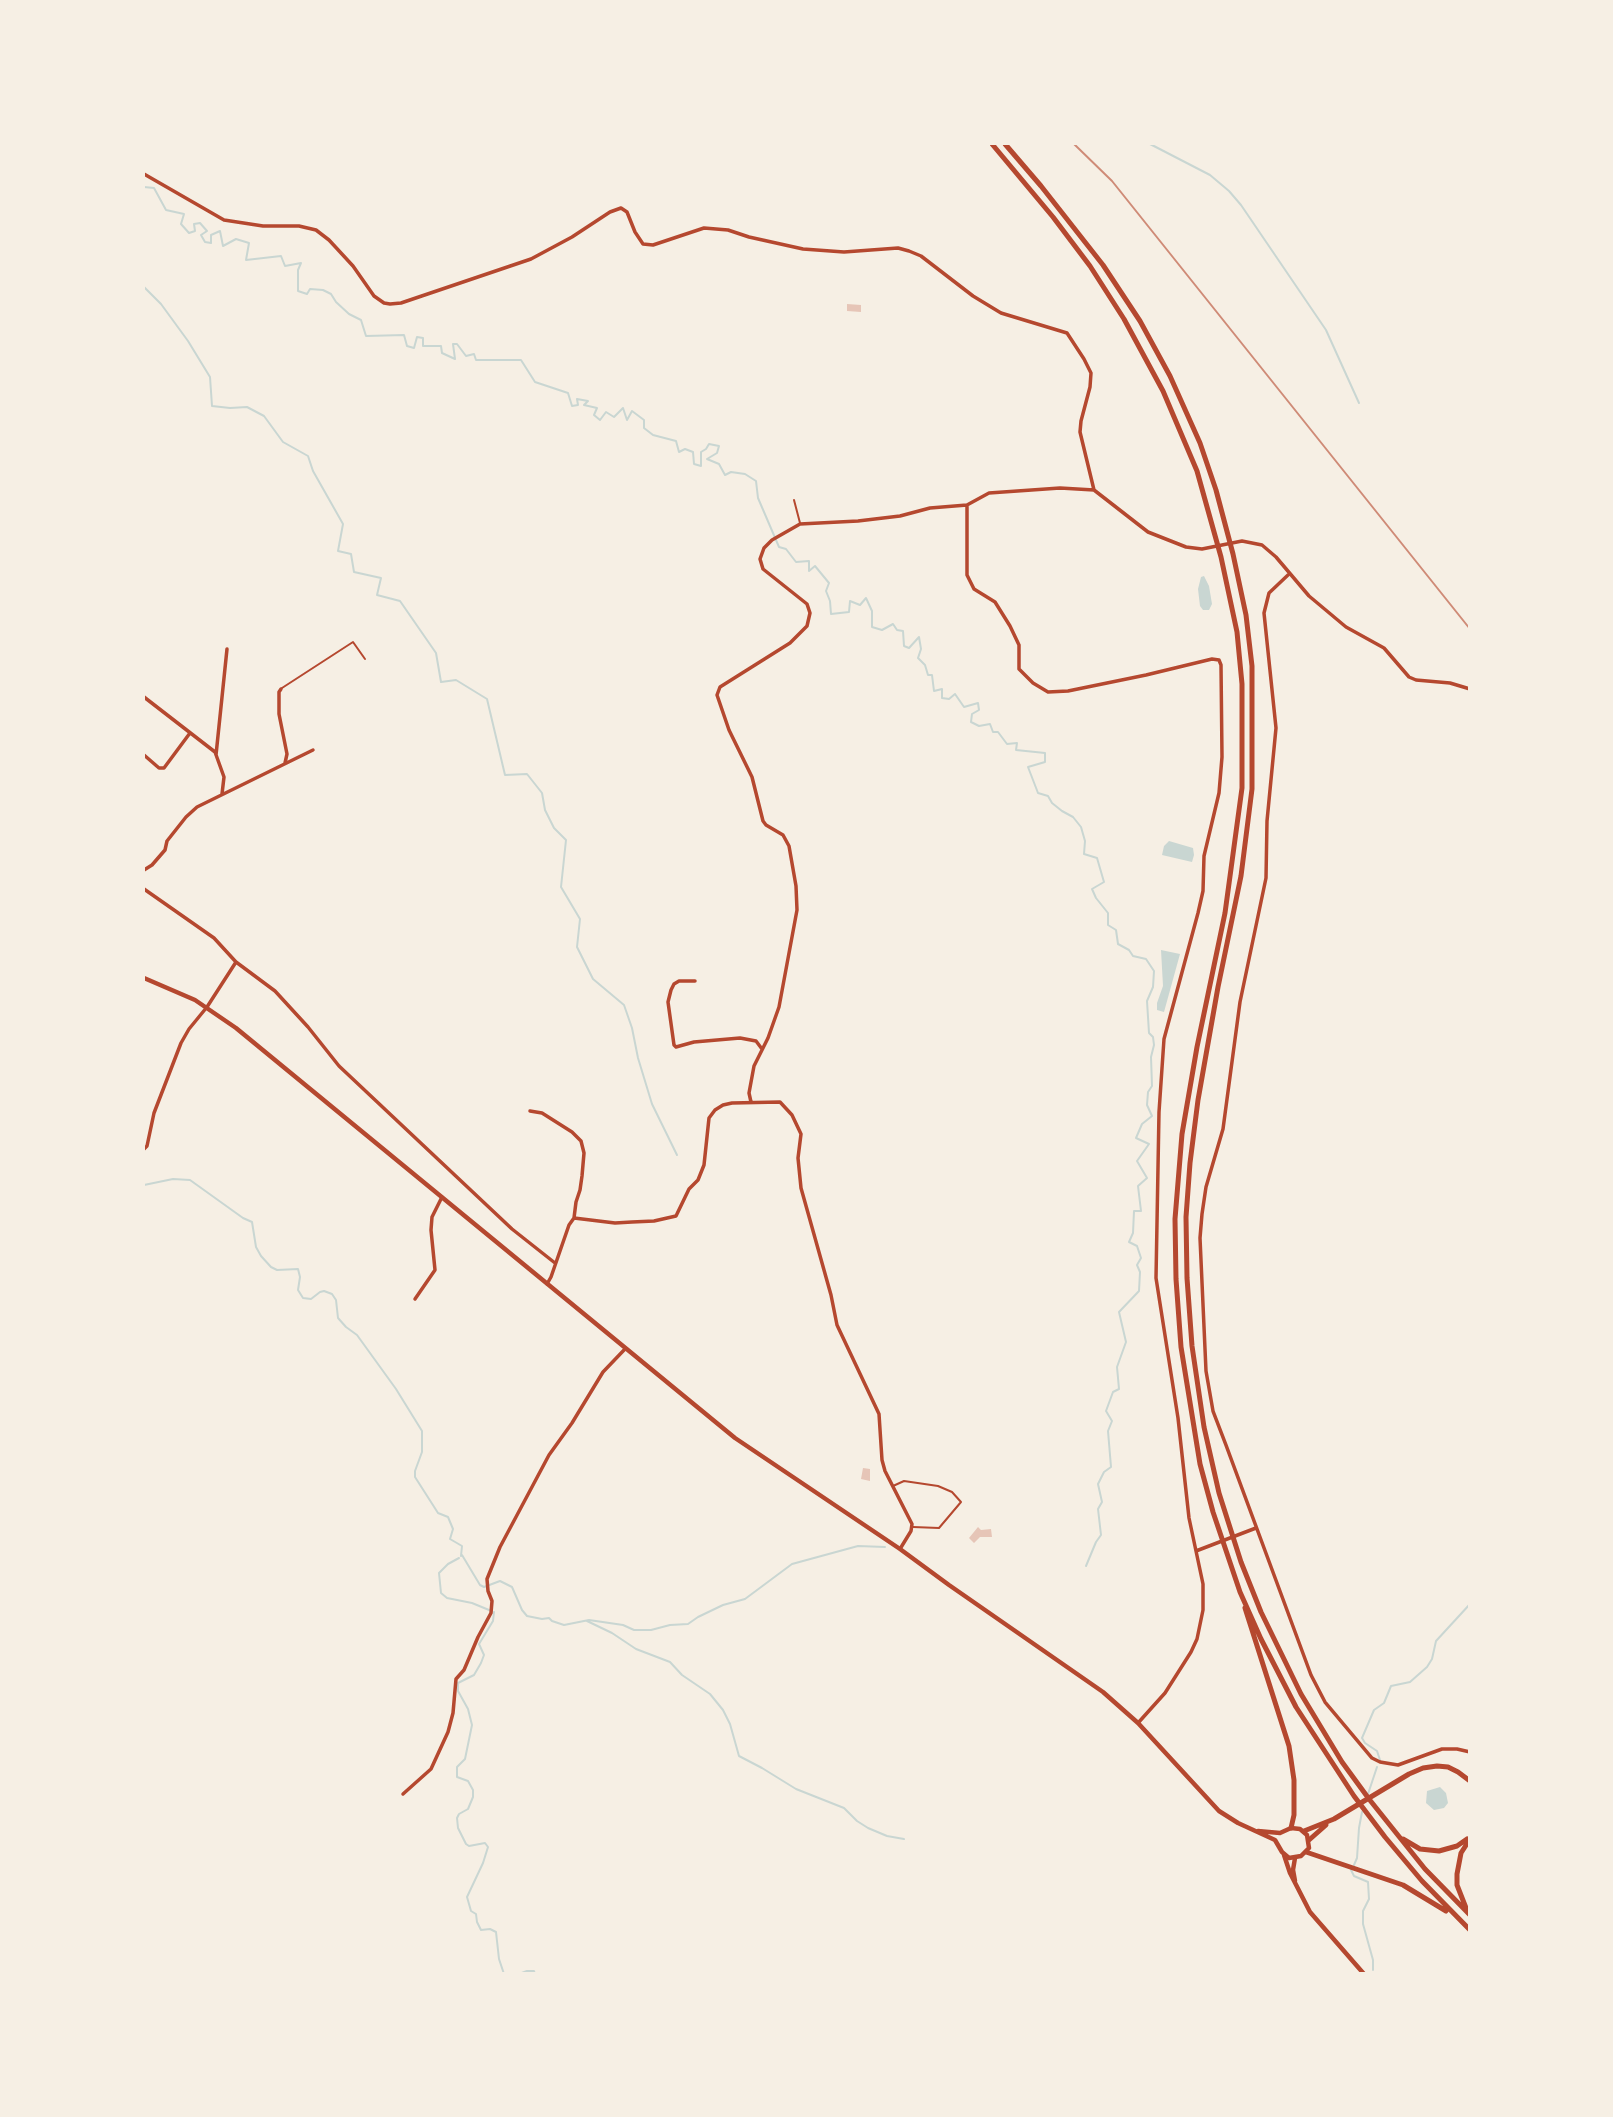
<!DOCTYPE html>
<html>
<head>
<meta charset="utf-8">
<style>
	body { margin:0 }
	#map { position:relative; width:1613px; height:2117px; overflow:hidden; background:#f6efe4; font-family:Ubuntu,sans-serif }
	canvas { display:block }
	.frame { position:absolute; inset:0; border:145px solid #f6efe4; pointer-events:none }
</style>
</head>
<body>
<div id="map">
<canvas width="1613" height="2117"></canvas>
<div class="frame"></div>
</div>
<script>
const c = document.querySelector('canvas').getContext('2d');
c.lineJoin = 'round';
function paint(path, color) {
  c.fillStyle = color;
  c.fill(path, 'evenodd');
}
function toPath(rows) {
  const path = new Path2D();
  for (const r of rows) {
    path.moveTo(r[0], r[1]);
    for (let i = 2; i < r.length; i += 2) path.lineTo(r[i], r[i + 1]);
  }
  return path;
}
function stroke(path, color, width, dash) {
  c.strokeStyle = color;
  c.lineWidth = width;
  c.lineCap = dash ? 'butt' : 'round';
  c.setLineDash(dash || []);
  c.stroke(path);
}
paint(toPath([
	[1204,576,1209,586,1212,604,1209,610,1203,610,1200,606,1198,589,1201,577],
	[1169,841,1193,848,1194,855,1192,862,1162,855,1164,846],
	[1161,950,1180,954,1164,1012,1157,1010,1157,1003,1163,986],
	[1440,1787,1446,1793,1448,1803,1444,1808,1434,1810,1426,1803,1427,1791]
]), '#c9d6d2');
stroke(toPath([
	[1001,144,1016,144],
	[1150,144,1210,175,1229,191,1241,205,1326,330,1359,403],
	[144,187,154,188,166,210,184,214,181,224,189,233,195,231,194,224,200,223,207,231,201,235,205,242,211,243,211,235,220,231,223,246,236,239,249,243,246,260,281,256,285,266,301,263,298,270,298,291,307,294,310,289,323,290,331,294,336,302,349,314,361,320,366,336,404,335,407,346,414,348,417,337,423,338,423,346,441,346,442,353,455,359,453,344,457,344,466,356,474,354,476,360,521,360,535,382,568,393,572,406,578,405,577,399,588,401,584,405,597,408,594,415,600,420,606,412,614,417,623,408,627,420,632,411,644,420,644,428,653,435,676,441,679,452,685,449,693,452,694,464,701,466,701,452,706,449,709,444,719,446,717,453,707,459,719,464,725,475,731,472,745,474,756,481,758,498,779,547,786,549,796,562,809,561,809,571,815,566,829,583,826,591,830,601,831,614,849,612,850,601,860,605,866,598,872,611,872,627,882,630,893,624,897,630,903,631,904,646,909,648,919,637,921,649,918,658,925,665,928,675,932,675,934,691,942,689,942,698,949,699,955,694,964,707,978,703,979,710,972,714,971,722,979,726,990,724,993,732,998,732,1007,744,1017,743,1016,750,1045,753,1045,762,1028,767,1038,793,1048,796,1052,803,1062,811,1073,817,1081,827,1085,841,1084,854,1097,858,1104,882,1092,889,1096,898,1108,913,1108,925,1116,930,1118,944,1129,950,1133,956,1146,959,1154,971,1153,987,1147,1001,1149,1033,1153,1037,1154,1045,1151,1057,1152,1086,1148,1092,1147,1105,1152,1116,1142,1124,1136,1138,1149,1144,1137,1161,1147,1178,1138,1186,1141,1211,1134,1211,1133,1233,1129,1242,1137,1246,1141,1258,1137,1265,1140,1272,1139,1291,1119,1312,1126,1342,1117,1367,1119,1389,1113,1392,1106,1411,1112,1421,1108,1431,1111,1467,1104,1472,1098,1484,1102,1502,1098,1509,1101,1535,1096,1542,1086,1566],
	[144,287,161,304,188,341,210,377,212,406,230,408,247,407,264,416,283,442,308,456,313,471,343,524,338,551,351,554,354,572,381,578,377,595,400,601,436,653,441,682,456,680,487,699,505,775,527,774,542,793,545,810,554,828,566,840,561,887,580,919,577,947,593,979,624,1005,632,1028,638,1058,652,1104,677,1155],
	[144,1185,173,1179,190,1180,243,1218,252,1222,256,1247,261,1256,271,1267,277,1270,298,1269,300,1277,298,1290,303,1298,311,1299,320,1292,324,1291,332,1294,336,1300,338,1318,346,1327,357,1335,396,1389,422,1431,422,1452,415,1471,415,1477,438,1513,448,1517,453,1529,450,1539,462,1546,461,1556],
	[462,1555,480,1585,484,1587,500,1581,512,1587,522,1610,527,1616,542,1619,549,1618,552,1621,564,1625,589,1620,623,1625,634,1630,651,1630,670,1625,688,1624,698,1617,723,1605,745,1599,792,1564,858,1546,885,1547],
	[459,1558,448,1564,439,1573,441,1593,447,1598,472,1603,489,1610],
	[494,1612,493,1621,479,1644,484,1655,481,1663,474,1675,458,1683,458,1691,468,1709,472,1725,465,1759,457,1767,457,1777,468,1781,473,1790,473,1797,468,1809,459,1814,457,1818,458,1828,466,1844,469,1846,485,1843,488,1847,483,1863,467,1897,471,1911,476,1914,477,1922,481,1930,490,1929,496,1932,499,1959,504,1974],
	[587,1621,612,1633,636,1649,670,1662,682,1675,710,1694,723,1710,730,1724,739,1756,762,1768,796,1789,844,1808,857,1821,868,1828,887,1836,904,1839],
	[1380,1760,1377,1751,1365,1743,1362,1738,1374,1710,1384,1703,1391,1686,1410,1682,1427,1667,1432,1659,1436,1641,1470,1604],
	[1368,1794,1377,1767],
	[1354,1865,1357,1858,1359,1828,1362,1812],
	[1351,1870,1354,1876,1368,1882,1369,1899,1363,1911,1363,1924,1373,1960,1373,1970],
	[527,1971,534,1971,535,1974],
	[519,1974,527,1971,531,1974]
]), '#c9d6d2', 2);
paint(toPath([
	[847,304,861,305,861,312,847,311],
	[863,1468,870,1469,870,1481,861,1479],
	[978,1527,981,1530,991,1529,992,1537,980,1537,974,1543,969,1538]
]), '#e6c5b7');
stroke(toPath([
	[794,500,800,523],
	[282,688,353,642,365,659],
	[893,1486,904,1481,938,1486,952,1492,961,1502,939,1528,913,1527]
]), '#b5482f', 2);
stroke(toPath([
	[144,174,224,220,263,226,299,226,316,230,329,240,353,266,374,296,384,303,390,304,401,303,531,259,572,237,610,212,621,208,627,212,635,232,643,244,653,245,704,228,728,230,749,237,803,249,844,252,898,248,909,251,921,256,973,296,1001,313,1067,333,1084,359,1091,373,1090,387,1081,421,1080,432,1094,490],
	[967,505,967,575,974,589,995,602,1010,626,1019,645,1019,669,1033,683,1048,692,1068,691,1146,675,1212,659,1219,660,1221,665,1222,757,1219,793,1204,856,1203,891,1198,913,1164,1039,1159,1112,1156,1278,1178,1418,1189,1518,1203,1584,1203,1610,1197,1639,1191,1652,1165,1693,1138,1723],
	[1288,575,1269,593,1264,613,1276,728,1267,821,1266,878,1240,1002,1223,1129,1206,1187,1202,1214,1200,1238,1206,1371,1213,1411,1226,1445,1311,1675,1325,1702,1372,1758,1380,1762,1398,1765,1442,1749,1457,1749,1470,1752],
	[281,689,279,692,279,714,287,754,285,763],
	[144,697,215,752,224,777,222,794],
	[144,755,159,768,164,768,190,733],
	[216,755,227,649],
	[144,870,152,865,165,850,167,841,186,817,197,807,313,750],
	[144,889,214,938,236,962,275,991,308,1027,339,1066,512,1229,555,1263],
	[695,981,679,981,674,984,671,990,668,1002,674,1045,676,1047,694,1042,740,1038,756,1041,762,1049],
	[751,1102,749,1093,754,1066,768,1038,779,1007,797,910,796,886,789,846,783,835,766,825,763,821,752,777,729,730,717,695,720,687,790,643,807,626,810,613,807,604,763,569,760,559,764,548,772,540,800,524,858,521,900,516,930,508,967,505,989,493,1060,488,1094,490,1148,532,1186,547,1202,549,1242,541,1262,545,1276,557,1309,596,1346,627,1384,648,1409,677,1416,680,1450,683,1470,689],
	[530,1111,542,1113,572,1132,581,1141,584,1153,582,1176,580,1190,576,1202,574,1218],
	[144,1149,147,1146,154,1113,181,1043,189,1029,207,1007,236,962],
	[547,1284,551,1277,569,1225,574,1218,615,1223,632,1222,654,1221,676,1216,689,1189,698,1180,704,1165,709,1118,715,1110,723,1105,732,1103,780,1102,792,1115,801,1134,798,1158,801,1188,831,1295,837,1325,879,1414,882,1460,885,1471,912,1524,911,1531,900,1549],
	[415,1299,435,1270,431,1230,432,1217,442,1197],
	[1196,1551,1256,1528],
	[403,1794,431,1769,448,1732,453,1713,456,1679,464,1670,478,1637,491,1613,492,1601,488,1591,487,1579,500,1547,549,1455,572,1423,603,1372,625,1349]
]), '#b5482f', 3.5);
stroke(toPath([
	[1284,1855,1290,1873,1310,1912,1364,1974],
	[1295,1881,1293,1870,1295,1858]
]), '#b5482f', 4.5);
stroke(toPath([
	[144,978,195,1000,236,1028,735,1438,900,1549,949,1585,1103,1692,1138,1723,1219,1811,1238,1823,1275,1840,1282,1852,1289,1858,1301,1856,1309,1848,1307,1835,1300,1829,1291,1828,1280,1833,1258,1831]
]), '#b5482f', 4.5);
stroke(toPath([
	[992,144,1053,217,1090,266,1124,319,1163,391,1197,471,1221,557,1237,632,1242,684,1242,788,1225,913,1197,1047,1182,1134,1175,1219,1176,1279,1181,1347,1200,1464,1213,1512,1240,1592,1261,1639,1296,1707,1354,1796,1385,1837,1422,1881,1470,1930],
	[1005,144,1041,186,1103,265,1140,321,1170,376,1200,443,1216,490,1233,554,1246,615,1252,666,1252,789,1241,876,1218,987,1198,1100,1190,1163,1186,1217,1187,1278,1192,1346,1204,1427,1219,1493,1241,1562,1261,1612,1301,1694,1342,1762,1369,1799,1425,1869,1470,1915],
	[1245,1608,1289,1746,1294,1780,1294,1815,1291,1828],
	[1304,1831,1334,1819,1409,1774,1423,1768,1437,1766,1448,1767,1458,1772,1470,1781],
	[1403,1839,1420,1849,1439,1851,1457,1846,1467,1839],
	[1309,1840,1326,1825],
	[1306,1852,1403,1885,1446,1911],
	[1466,1908,1457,1885,1457,1874,1461,1853,1470,1839]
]), '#b5482f', 5);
stroke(toPath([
	[1074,144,1112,181,1470,629]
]), '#cf8b77', 2);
</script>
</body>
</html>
